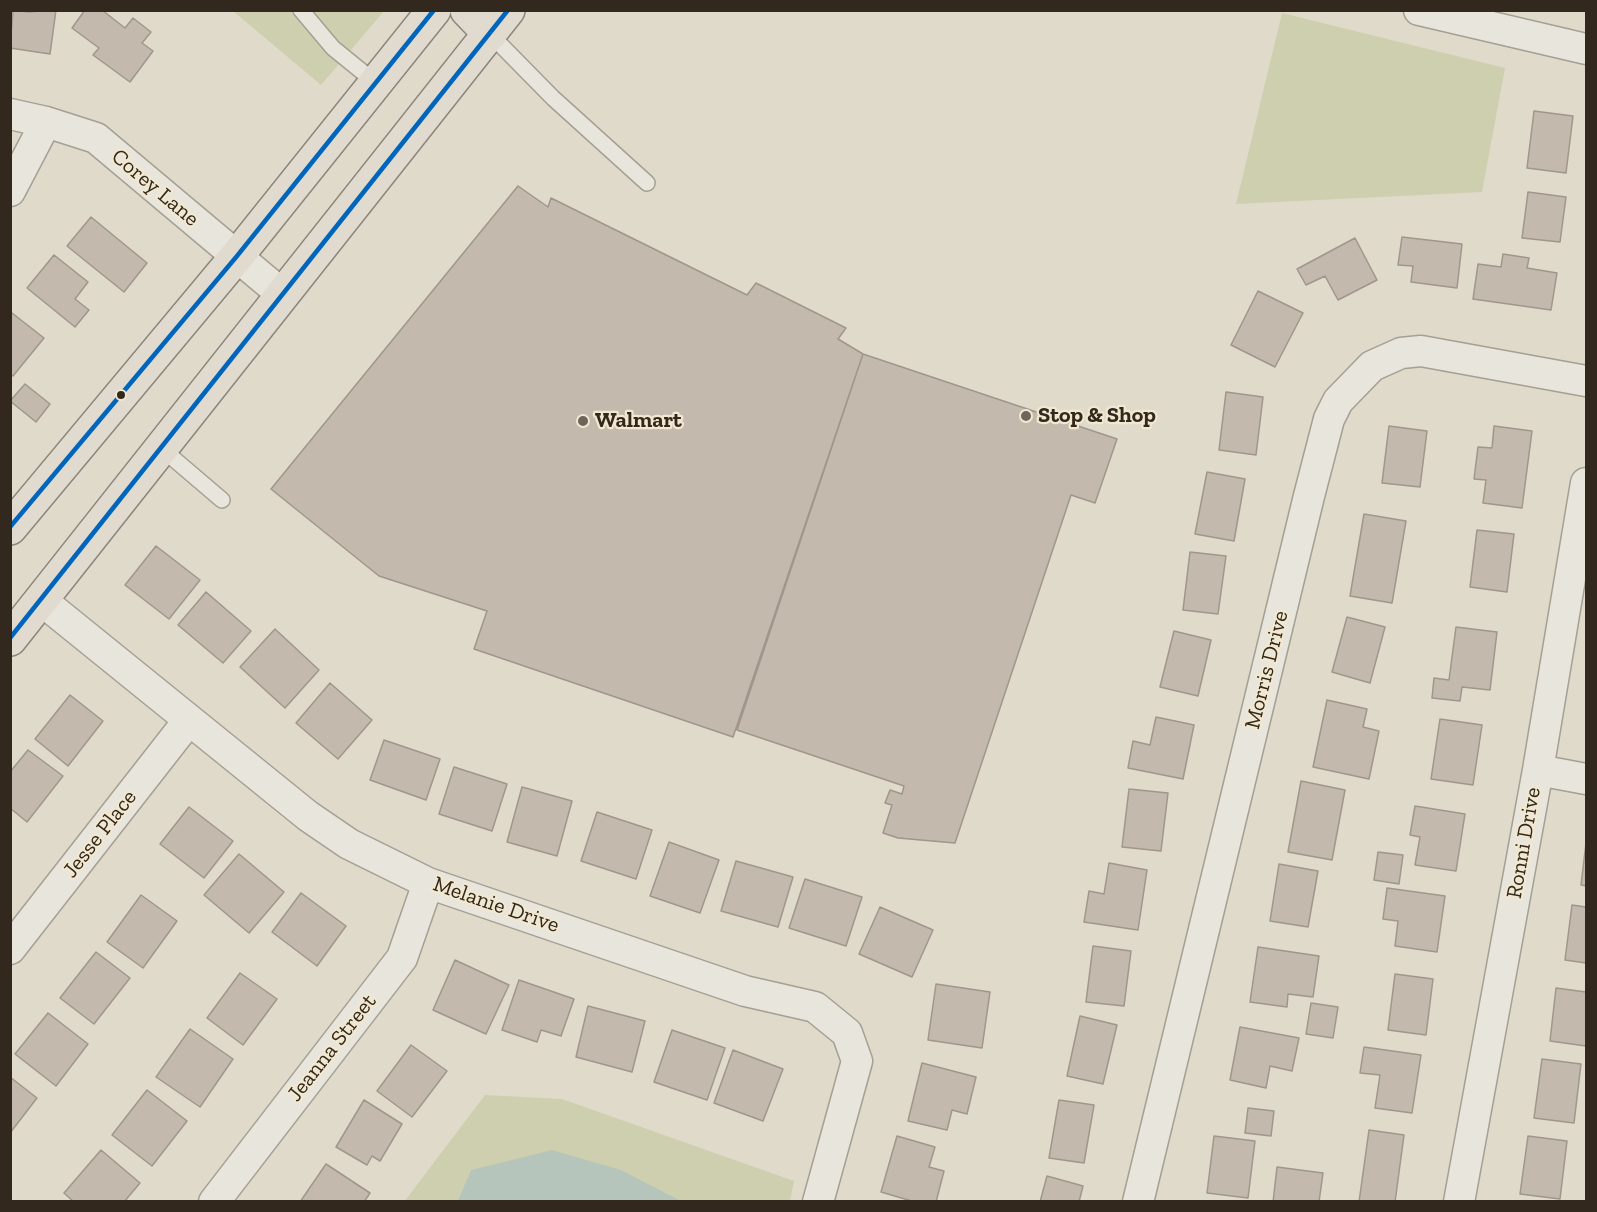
<!DOCTYPE html>
<html>
<head>
<meta charset="utf-8">
<style>
	body { margin:0 }
	#map { position:relative; width:1597px; height:1212px; overflow:hidden; background:#e0dacb; font-family:"Zilla Slab",serif }
	canvas { display:block }
	.frame { position:absolute; inset:0; border:12px solid #32281e; pointer-events:none }
</style>
</head>
<body>
<div id="map">
<canvas width="1597" height="1212"></canvas>
<div class="frame"></div>
</div>
<script>
const c = document.querySelector('canvas').getContext('2d');
c.lineJoin = 'round';
function paint(path, color) {
  c.fillStyle = color;
  c.fill(path, 'evenodd');
}
function toPath(rows) {
  const path = new Path2D();
  for (const r of rows) {
    path.moveTo(r[0], r[1]);
    for (let i = 2; i < r.length; i += 2) path.lineTo(r[i], r[i + 1]);
  }
  return path;
}
function stroke(path, color, width, dash) {
  c.strokeStyle = color;
  c.lineWidth = width;
  c.lineCap = dash ? 'butt' : 'round';
  c.setLineDash(dash || []);
  c.stroke(path);
}
function label(font, color, halo, rows, align = 'center') {
  c.font = font + ' "Zilla Slab",serif';
  c.lineWidth = 4.5;
  c.setLineDash([]);
  c.textBaseline = 'middle';
  c.strokeStyle = halo;
  c.fillStyle = color;
  for (const [text, x, y, turn = 0] of rows) {
    c.save();
    c.translate(x, y);
    c.rotate((+turn || 0) * Math.PI / 180);
    c.textAlign = isNaN(turn) ? turn : align;
    if (halo) c.strokeText(text, 0, 0);
    c.fillText(text, 0, 0);
    c.restore();
  }
}
paint(toPath([
	[233,11,384,11,321,85],
	[1282,13,1505,68,1482,192,1236,204],
	[485,1095,562,1099,794,1181,790,1201,404,1202]
]), '#cecfae');
paint(toPath([
	[552,1150,621,1170,681,1201,458,1201,471,1170]
]), '#b6c5bc');
const building = toPath([
	[13,10,29,12,56,10,50,54,10,48,13,10],
	[85,10,102,10,125,28,133,18,151,32,142,43,153,51,130,82,93,55,99,48,72,28,85,10],
	[1534,111,1573,116,1566,173,1527,168,1534,111],
	[518,186,548,207,551,198,747,295,756,283,846,328,838,339,863,354,733,737,474,649,487,611,379,576,271,489,518,186],
	[1528,192,1566,197,1560,242,1522,238,1528,192],
	[91,217,147,263,124,292,67,246,91,217],
	[1402,237,1462,244,1457,288,1411,282,1413,266,1398,265,1402,237],
	[1355,238,1377,280,1338,300,1325,276,1306,285,1297,269,1355,238],
	[1503,254,1529,258,1527,268,1557,273,1551,310,1473,299,1478,264,1501,267,1503,254],
	[54,255,88,282,75,299,89,310,75,327,27,288,54,255],
	[1258,291,1303,313,1275,367,1231,345,1258,291],
	[12,313,44,338,13,376,10,374,10,315,12,313],
	[863,354,1117,439,1095,503,1071,495,955,843,898,838,883,833,892,805,885,803,890,790,902,794,904,786,737,730,863,354],
	[25,384,50,404,36,422,10,401,25,384],
	[1226,392,1263,397,1256,455,1219,450,1226,392],
	[1389,426,1427,431,1420,487,1382,483,1389,426],
	[1494,426,1532,431,1522,508,1483,503,1486,480,1474,479,1478,447,1492,448,1494,426],
	[1207,472,1245,479,1234,541,1195,534,1207,472],
	[1364,514,1406,521,1392,603,1350,596,1364,514],
	[1477,530,1514,534,1507,592,1470,587,1477,530],
	[156,546,200,580,169,619,125,585,156,546],
	[1190,552,1226,556,1218,614,1183,610,1190,552],
	[206,592,251,631,223,663,178,625,206,592],
	[1347,617,1385,627,1370,683,1332,672,1347,617],
	[1456,627,1497,632,1490,690,1462,687,1460,701,1432,698,1434,678,1449,680,1456,627],
	[275,629,319,670,285,708,240,667,275,629],
	[1174,631,1211,640,1198,696,1160,687,1174,631],
	[330,683,372,720,338,759,296,723,330,683],
	[70,695,103,721,68,766,35,739,70,695],
	[1327,700,1367,709,1363,727,1379,731,1369,779,1313,767,1327,700],
	[1156,717,1194,725,1183,779,1128,768,1133,741,1150,745,1156,717],
	[1440,719,1482,725,1473,785,1431,779,1440,719],
	[384,740,440,759,426,800,370,780,384,740],
	[28,750,63,776,27,822,10,808,10,772,28,750],
	[454,767,507,784,492,831,439,814,454,767],
	[1301,781,1345,790,1332,860,1288,852,1301,781],
	[522,787,572,801,557,856,507,842,522,787],
	[1129,789,1168,793,1161,851,1122,847,1129,789],
	[1415,806,1465,814,1456,871,1415,865,1420,837,1410,835,1415,806],
	[189,807,233,841,204,878,160,844,189,807],
	[597,812,652,830,636,879,581,861,597,812],
	[669,842,719,860,700,913,650,896,669,842],
	[1586,843,1586,886,1581,885,1586,843],
	[1378,852,1403,855,1399,884,1374,880,1378,852],
	[239,854,284,892,249,933,204,895,239,854],
	[736,861,793,877,778,927,721,911,736,861],
	[1109,863,1147,870,1138,930,1084,922,1089,891,1104,894,1109,863],
	[1279,864,1318,871,1308,927,1270,921,1279,864],
	[805,879,862,897,846,946,789,928,805,879],
	[1387,888,1445,896,1437,952,1395,946,1398,921,1383,919,1387,888],
	[301,893,346,926,317,966,272,932,301,893],
	[141,895,177,921,143,968,107,942,141,895],
	[1572,905,1586,907,1586,963,1565,960,1572,905],
	[880,907,933,930,912,977,859,954,880,907],
	[1093,946,1131,951,1124,1006,1086,1002,1093,946],
	[1258,947,1319,956,1313,997,1288,994,1287,1007,1250,1002,1258,947],
	[96,952,130,978,94,1024,60,998,96,952],
	[455,960,509,985,486,1034,433,1010,455,960],
	[240,973,277,999,243,1045,207,1018,240,973],
	[1395,974,1433,979,1426,1035,1388,1030,1395,974],
	[519,980,574,999,561,1036,541,1030,537,1042,502,1030,519,980],
	[936,984,990,992,982,1048,928,1040,936,984],
	[1556,988,1586,992,1586,1046,1550,1041,1556,988],
	[1311,1003,1338,1007,1333,1038,1306,1034,1311,1003],
	[588,1006,645,1021,632,1072,576,1057,588,1006],
	[48,1013,88,1044,56,1086,15,1054,48,1013],
	[1080,1016,1117,1025,1103,1084,1067,1076,1080,1016],
	[1240,1027,1299,1038,1292,1071,1270,1066,1266,1088,1230,1080,1240,1027],
	[190,1029,233,1059,200,1107,156,1077,190,1029],
	[672,1030,725,1048,707,1100,654,1082,672,1030],
	[411,1045,447,1071,412,1117,377,1091,411,1045],
	[1364,1047,1421,1055,1412,1113,1375,1108,1380,1075,1360,1073,1364,1047],
	[733,1050,783,1069,763,1121,714,1103,733,1050],
	[1542,1059,1581,1064,1574,1123,1534,1118,1542,1059],
	[922,1063,976,1077,967,1114,952,1110,947,1130,908,1121,922,1063],
	[10,1077,37,1098,10,1133,10,1077],
	[147,1090,187,1121,152,1166,112,1135,147,1090],
	[364,1100,402,1124,380,1161,372,1156,367,1165,336,1147,364,1100],
	[1059,1100,1094,1105,1084,1163,1049,1158,1059,1100],
	[1248,1108,1274,1111,1271,1136,1245,1133,1248,1108],
	[1369,1130,1404,1135,1395,1202,1359,1202,1369,1130],
	[897,1136,935,1147,929,1167,944,1171,936,1202,915,1202,881,1192,897,1136],
	[1214,1136,1255,1141,1248,1198,1207,1193,1214,1136],
	[1528,1136,1567,1141,1560,1199,1520,1194,1528,1136],
	[101,1150,140,1183,124,1202,74,1202,64,1193,101,1150],
	[326,1164,370,1193,364,1202,300,1202,326,1164],
	[1277,1167,1323,1173,1319,1202,1273,1202,1277,1167],
	[1047,1176,1083,1186,1079,1202,1040,1202,1047,1176]
]);
paint(building, '#c3b9ac');
stroke(building, '#a0968b', 1.5);
const service = toPath([
	[301,10,333,48,376,83],
	[490,34,553,98,647,183],
	[161,448,222,500]
]);
const minor = toPath([
	[1419,10,1586,49],
	[10,114,46,122,96,138,283,295],
	[10,191,46,122],
	[41,600,308,816,349,844,428,883,745,991,815,1007,847,1033,857,1061,818,1202],
	[1538,770,1586,779],
	[10,949,189,720],
	[214,1202,402,958,428,883],
	[1138,1202,1309,496,1329,419,1338,401,1372,366,1401,353,1421,351,1586,381],
	[1459,1202,1538,770,1586,483]
]);
const primary = toPath([
	[467,10,490,34],
	[10,528,237,256,434,10],
	[10,639,508,10]
]);
stroke(service, '#a59f94', 18);
stroke(minor, '#a59f94', 33);
stroke(primary, '#8b857b', 36);
stroke(service, '#e8e5dc', 15);
stroke(minor, '#e8e5dc', 30);
stroke(primary, '#e0dbce', 33);
stroke(toPath([
	[10,527,237,256,434,10],
	[10,638,508,10]
]), '#0065bd', 4.5);
for (const [x, y, r, color] of [
	[121,395,5,"#32281e"],
	[1026,416,6,"#6f665b"],
	[583,421,6,"#6f665b"]
]) {
  const dot = new Path2D();
  dot.arc(x, y, r, 0, 2 * Math.PI);
  c.fillStyle = color;
  c.fill(dot);
  stroke(dot, '#f2e8d0', 2);
}
label('22px', '#32281e', '#f2e8d0', [
	["Corey Lane",155,188,40],
	["Morris Drive",1267,670,-76],
	["Jesse Place",100,834,-52],
	["Ronni Drive",1524,843,-80],
	["Melanie Drive",496,905,19],
	["Jeanna Street",332,1048,-52]
]);
label('bold 22px', '#32281e', '#f2e8d0', [
	["Stop & Shop",1038,416],
	["Walmart",595,421]
], 'left');
</script>
</body>
</html>
